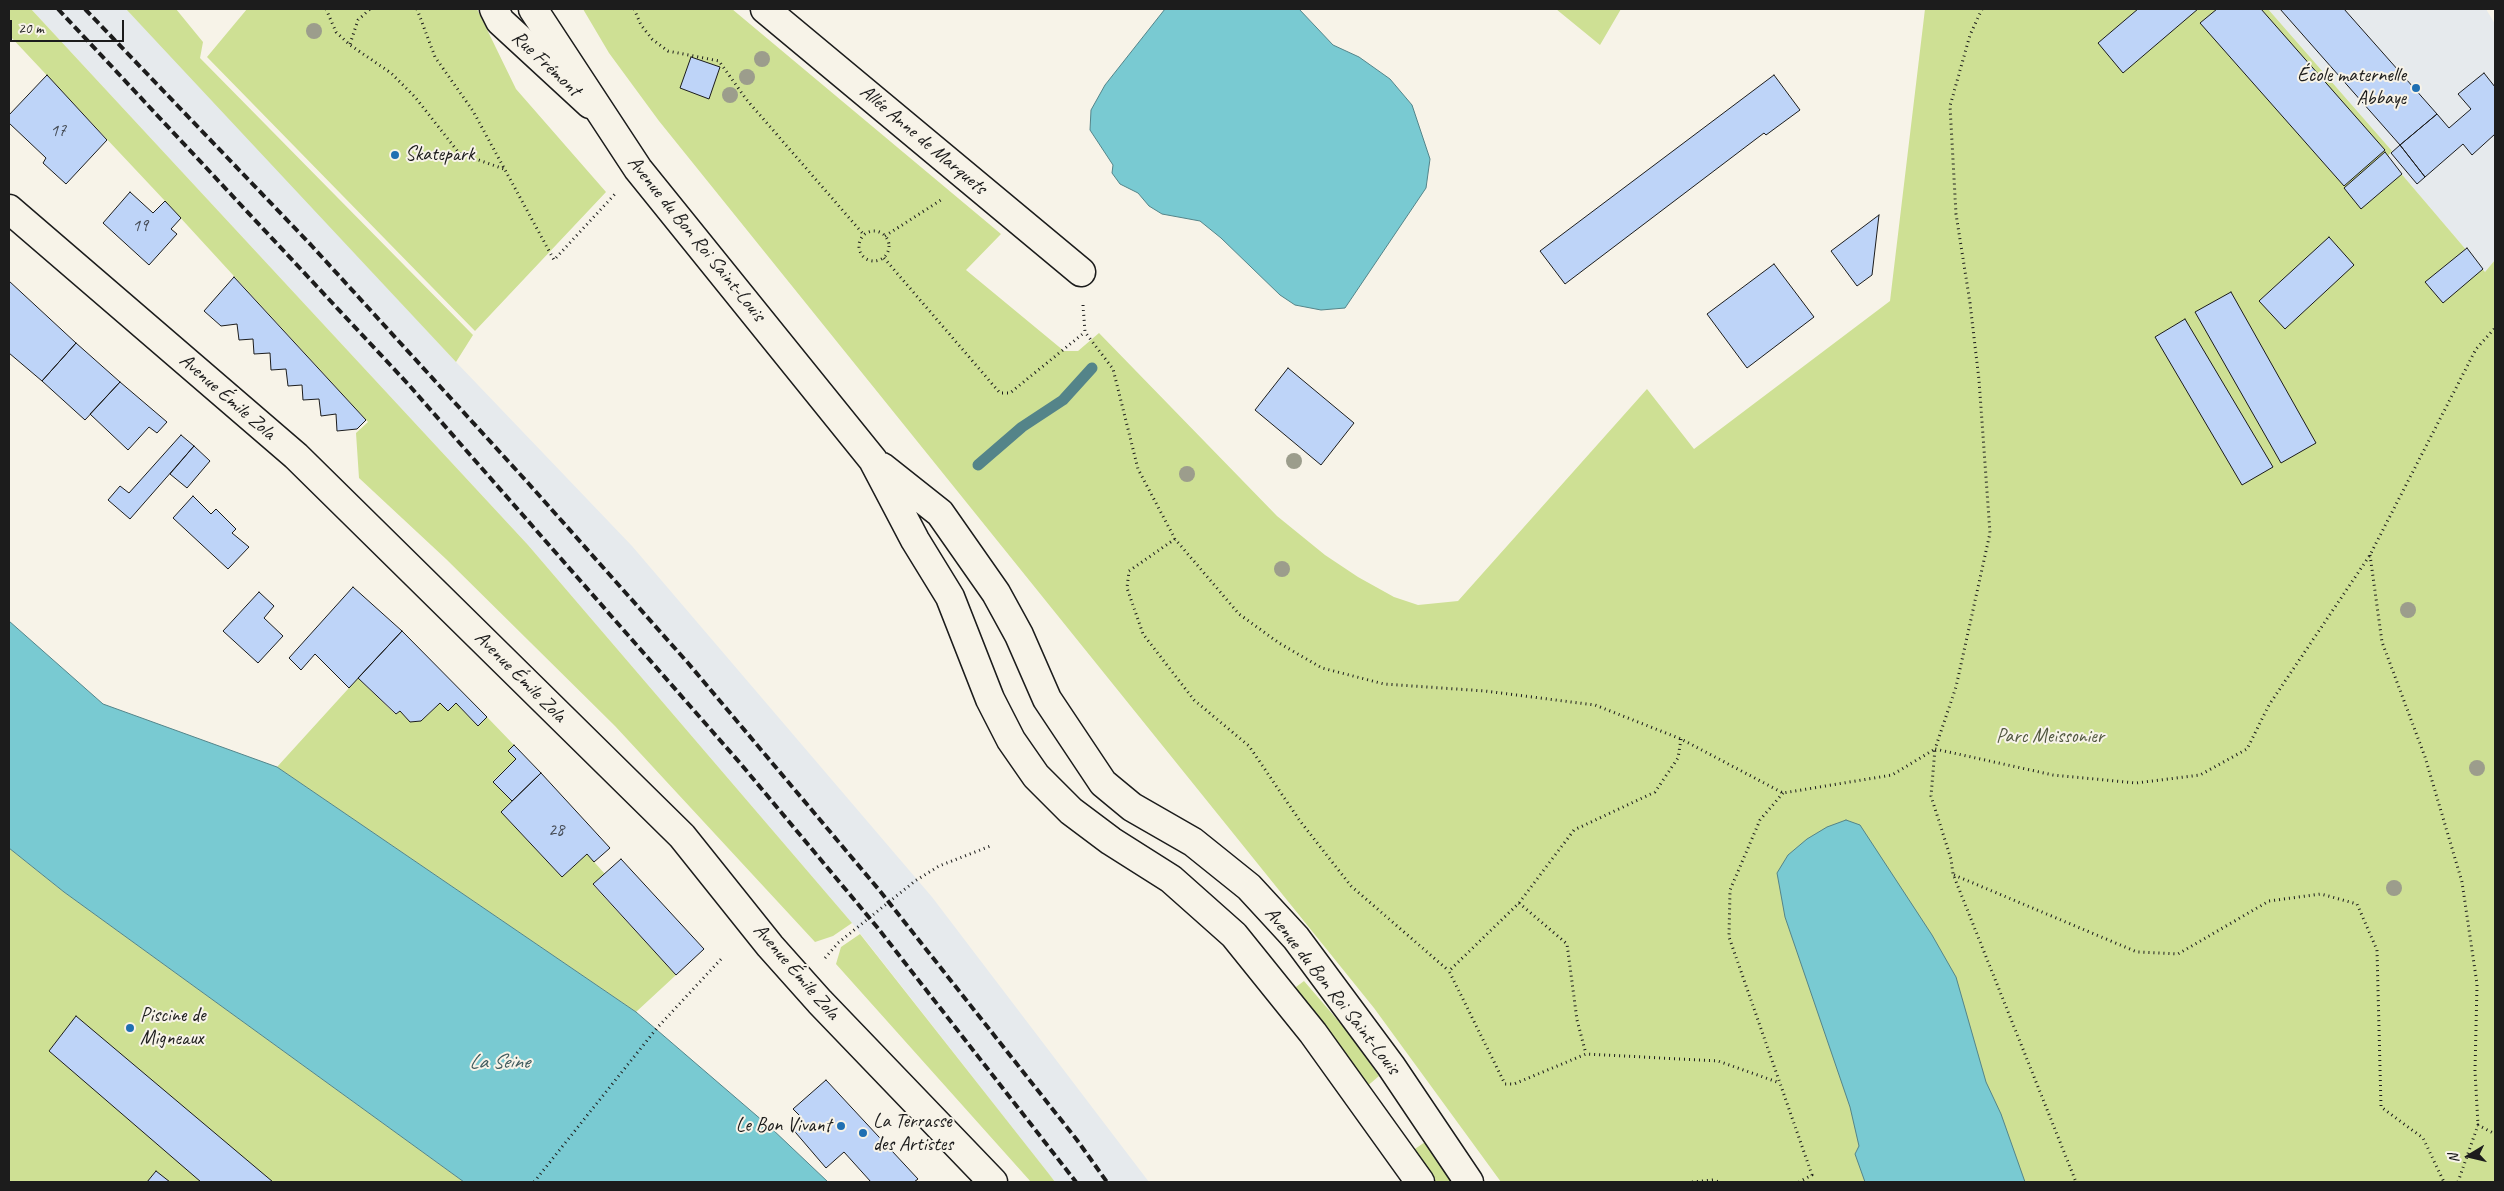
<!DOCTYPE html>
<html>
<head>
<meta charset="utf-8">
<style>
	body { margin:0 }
	#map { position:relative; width:2504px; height:1191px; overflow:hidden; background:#f7f3e8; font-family:Caveat,sans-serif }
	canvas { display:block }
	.frame { position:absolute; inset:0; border:10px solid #1c1c1c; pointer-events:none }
	.north { position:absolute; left:2444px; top:1131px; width:50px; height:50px; -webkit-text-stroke:4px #f7f3e8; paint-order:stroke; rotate:261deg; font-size:14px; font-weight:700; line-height:20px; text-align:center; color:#1c1c1c }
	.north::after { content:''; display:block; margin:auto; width:18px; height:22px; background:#1c1c1c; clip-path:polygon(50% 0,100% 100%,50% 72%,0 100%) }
	.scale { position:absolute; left:10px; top:20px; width:114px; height:22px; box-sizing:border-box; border:2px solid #1c1c1c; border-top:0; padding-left:6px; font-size:15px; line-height:18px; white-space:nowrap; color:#1c1c1c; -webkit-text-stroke:4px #f7f3e8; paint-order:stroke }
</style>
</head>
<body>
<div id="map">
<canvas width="2504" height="1191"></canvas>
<div class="frame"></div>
<div class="north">N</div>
<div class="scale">20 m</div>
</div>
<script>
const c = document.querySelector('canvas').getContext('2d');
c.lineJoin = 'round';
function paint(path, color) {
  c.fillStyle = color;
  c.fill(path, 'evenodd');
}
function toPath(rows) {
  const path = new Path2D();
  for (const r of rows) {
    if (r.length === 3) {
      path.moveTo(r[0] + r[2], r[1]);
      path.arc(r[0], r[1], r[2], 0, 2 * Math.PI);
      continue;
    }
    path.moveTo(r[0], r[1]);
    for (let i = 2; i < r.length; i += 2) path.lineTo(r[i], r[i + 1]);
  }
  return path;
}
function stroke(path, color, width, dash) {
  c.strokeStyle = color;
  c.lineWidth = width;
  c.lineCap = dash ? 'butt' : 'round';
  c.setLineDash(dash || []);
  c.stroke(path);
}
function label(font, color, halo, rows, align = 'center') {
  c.font = font + ' Caveat,sans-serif';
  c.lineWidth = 4;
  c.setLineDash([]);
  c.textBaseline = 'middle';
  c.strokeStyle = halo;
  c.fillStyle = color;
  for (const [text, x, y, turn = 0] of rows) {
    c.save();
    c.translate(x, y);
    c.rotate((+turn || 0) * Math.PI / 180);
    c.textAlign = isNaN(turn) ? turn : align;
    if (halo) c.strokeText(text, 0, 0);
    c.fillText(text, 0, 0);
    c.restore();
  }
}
paint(toPath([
	[31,9,126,9,185,69,456,362,632,546,932,897,1149,1182,1055,1182,852,923,528,545],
	[2268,9,2486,9,2495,24,2495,260,2485,272,2387,157,2392,151]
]), '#e6eaed');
paint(toPath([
	[9,9,31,9,528,545,852,923,833,936,815,942,615,726,446,559,359,478,356,433,368,422,165,201,9,35],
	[126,9,176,9,203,42,200,58,473,335,456,362],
	[247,9,477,9,516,89,606,192,475,331,207,57],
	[583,9,732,9,1001,234,966,270,1064,351,1078,351,1099,333,1277,516,1325,555,1358,577,1394,597,1418,605,1458,601,1647,389,1694,449,1890,301,1925,9,2268,9,2392,151,2387,157,2485,272,2495,260,2495,1182,1501,1182,1374,1008,659,121,609,53],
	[1556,9,1621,9,1600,45],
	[358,678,395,714,400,711,410,722,421,721,440,703,448,710,456,703,478,726,487,717,514,745,508,751,516,759,493,781,512,801,501,812,562,877,587,854,605,874,593,885,676,975,636,1012,277,767],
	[9,848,64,892,464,1182,9,1182],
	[860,934,1049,1174,1055,1182,1031,1182,836,964,841,947],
	[1304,981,1347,1031,1379,1076,1365,1088,1292,990],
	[1425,1142,1453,1182,1433,1182,1412,1151]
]), '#cee094');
const water = toPath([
	[1165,9,1299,9,1333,45,1359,57,1390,79,1412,105,1430,159,1426,188,1345,308,1321,310,1295,305,1280,295,1221,238,1200,221,1162,214,1149,206,1138,193,1120,184,1112,173,1113,165,1090,130,1091,110,1105,85,1165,9],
	[9,621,103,704,277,767,636,1012,771,1128,828,1182,464,1182,64,892,9,848,9,621],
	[1846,820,1860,825,1932,935,1956,977,1986,1082,2001,1114,2025,1182,1865,1182,1855,1154,1859,1146,1850,1107,1785,917,1777,873,1788,855,1807,839,1827,827,1846,820]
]);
paint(water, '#79cad2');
stroke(water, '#548489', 1);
stroke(toPath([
	[978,465,1022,427,1063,400,1092,368]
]), '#548489', 11);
const building = toPath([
	[2138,9,2198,9,2123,73,2098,43,2138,9],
	[2217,9,2261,9,2385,150,2344,186,2200,23,2217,9],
	[2280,9,2344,9,2437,114,2400,145,2280,9],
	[691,57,720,67,709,99,680,88,691,57],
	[2484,73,2495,87,2495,134,2472,155,2463,144,2425,177,2400,145,2437,114,2449,128,2471,109,2458,94,2484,73],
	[47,75,107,140,66,184,43,163,46,158,9,123,9,115,47,75],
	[1774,75,1800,110,1766,135,1764,133,1756,139,1565,284,1540,251,1774,75],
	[2400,145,2425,177,2417,184,2391,153,2400,145],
	[2385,152,2402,174,2361,209,2344,188,2385,152],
	[130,192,153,213,165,201,181,218,171,229,177,234,149,265,103,223,130,192],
	[1879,215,1872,275,1857,286,1831,251,1879,215],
	[2329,237,2354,265,2285,329,2259,301,2329,237],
	[2467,248,2483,269,2443,303,2425,282,2467,248],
	[1774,264,1814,317,1747,368,1707,314,1774,264],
	[234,277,366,420,357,429,337,431,336,414,321,416,319,399,303,400,302,385,288,386,286,369,271,370,270,353,254,354,253,339,239,340,237,324,221,326,204,311,234,277],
	[9,281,76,343,42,381,9,353,9,281],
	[2231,292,2316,443,2281,463,2195,312,2231,292],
	[2185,319,2273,467,2242,485,2155,337,2185,319],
	[76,343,120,382,85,420,42,381,76,343],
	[1288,368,1354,423,1321,465,1255,410,1288,368],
	[120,382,167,422,157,433,149,427,128,450,90,414,120,382],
	[181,435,194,446,130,519,108,500,120,486,129,493,181,435],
	[194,446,210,461,187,488,170,474,194,446],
	[193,496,211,514,216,509,236,529,232,533,249,547,228,569,173,518,193,496],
	[353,587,402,631,349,688,315,654,301,670,289,658,353,587],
	[259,592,274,606,264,618,283,636,258,663,223,631,259,592],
	[402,631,487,717,478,726,456,703,448,711,440,703,421,721,410,722,400,711,396,714,358,678,402,631],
	[514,745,541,773,512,801,493,782,516,759,508,751,514,745],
	[541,773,610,848,594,862,587,854,562,877,501,812,541,773],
	[621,859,704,949,676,975,593,884,621,859],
	[76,1016,273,1182,201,1182,49,1051,76,1016],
	[826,1080,918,1179,914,1182,871,1182,844,1152,826,1168,790,1126,801,1117,793,1109,826,1080],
	[156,1171,170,1182,147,1182,156,1171]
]);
paint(building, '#bed4f8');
stroke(building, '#1c1c1c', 1);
const minor = toPath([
	[494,9,500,21,590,104],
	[765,9,1081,272],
	[9,209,296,456,682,836,770,946,820,1002,993,1182]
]);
const major = toPath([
	[533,9,638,169,873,460,915,540,950,597,990,699,1011,740,1036,776,1071,811,1111,841,1171,879,1234,935,1313,1033,1420,1182],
	[882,467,940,513,996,593,1019,635,1047,699,1103,783,1132,807,1193,842,1249,887,1296,938,1391,1066,1469,1182]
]);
stroke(minor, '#1c1c1c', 31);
stroke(major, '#1c1c1c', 31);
stroke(toPath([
	[326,9,336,32,350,45,391,73,415,97,459,153,504,169],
	[417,9,435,57,473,111,554,260,615,194],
	[634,9,641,25,652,39,668,51,719,61,746,99,864,235],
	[1982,9,1970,35,1950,106,1956,214,1970,303,1979,380,1990,533,1956,687,1935,749,2053,775,2136,783,2200,775,2247,749,2269,705,2370,555,2476,349,2495,328],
	[350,44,358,20,370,9],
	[874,246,15],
	[885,236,941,200],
	[884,258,1000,393,1010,393,1085,332],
	[1083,305,1085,332,1113,369,1138,469,1175,539,1239,614,1279,643,1322,668,1384,684,1485,691,1595,705,1681,739,1783,793,1892,775,1935,749,1931,796,1951,859,1953,874,2076,1182],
	[1175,539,1129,571,1127,588,1143,634,1194,700,1249,746,1300,821,1351,886,1449,971],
	[2370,555,2382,642,2425,757,2462,882,2477,984,2475,1071,2478,1125],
	[1681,739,1678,758,1655,792,1574,830,1519,903,1449,971,1505,1084,1514,1084,1586,1054,1718,1061,1780,1083],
	[1783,793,1760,820,1730,890,1729,937,1812,1175,1799,1182],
	[1954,875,2137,952,2178,954,2269,901,2321,894,2357,904,2377,950,2381,1107,2423,1138,2444,1182],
	[1519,903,1567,944,1577,1020,1586,1054],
	[825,958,838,943,915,881,939,866,993,845],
	[534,1182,657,1028,723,957],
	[1692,1182,1713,1180,1719,1182],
	[2458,1182,2478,1125,2495,1134]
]), '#1c1c1c', 3, [1, 4]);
stroke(minor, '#f7f3e8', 28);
stroke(major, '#f7f3e8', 28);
stroke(toPath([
	[58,9,408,384,740,763,877,927,1076,1182],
	[85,9,311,245,529,484,688,663,880,891,1077,1140,1107,1182]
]), '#1c1c1c', 4, [8, 4]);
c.fillStyle = '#9c9d8c';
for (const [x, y] of [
	[314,31],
	[762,59],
	[747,77],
	[730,95],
	[1294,461],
	[1187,474],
	[1282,569],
	[2408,610],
	[2477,768],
	[2394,888]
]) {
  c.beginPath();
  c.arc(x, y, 8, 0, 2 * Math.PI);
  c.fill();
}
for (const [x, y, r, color] of [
	[2416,88,5,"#1f6fb2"],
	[395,155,5,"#1f6fb2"],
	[130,1028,5,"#1f6fb2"],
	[841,1126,5,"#1f6fb2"],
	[863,1133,5,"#1f6fb2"]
]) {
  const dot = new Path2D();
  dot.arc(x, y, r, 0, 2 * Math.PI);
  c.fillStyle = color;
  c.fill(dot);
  stroke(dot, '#f7f3e8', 2);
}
label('18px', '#444a53', null, [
	["17",58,131],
	["19",140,226],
	["28",556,830]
]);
label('20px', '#1c1c1c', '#f7f3e8', [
	["Rue Frémont",546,64,43],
	["Allée Anne de Marquets",923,140,40],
	["Avenue du Bon Roi Saint-Louis",696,239,51],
	["Avenue Émile Zola",227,397,41],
	["Avenue Émile Zola",520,677,45],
	["Avenue Émile Zola",796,972,49],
	["Avenue du Bon Roi Saint-Louis",1332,991,52]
]);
label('20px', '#1c1c1c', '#f7f3e8', [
	["École maternelle",2406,76,"right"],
	["Abbaye",2406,99,"right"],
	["Skatepark",405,155],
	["Piscine de",140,1016],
	["Migneaux",140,1039],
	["La Terrasse",873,1122],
	["des Artistes",873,1145],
	["Le Bon Vivant",831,1126,"right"]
], 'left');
label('20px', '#515740', '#f7f3e8', [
	["Parc Meissonier",2050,737]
]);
label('italic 21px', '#3d595c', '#f7f3e8', [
	["La Seine",499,1062]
]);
</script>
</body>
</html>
